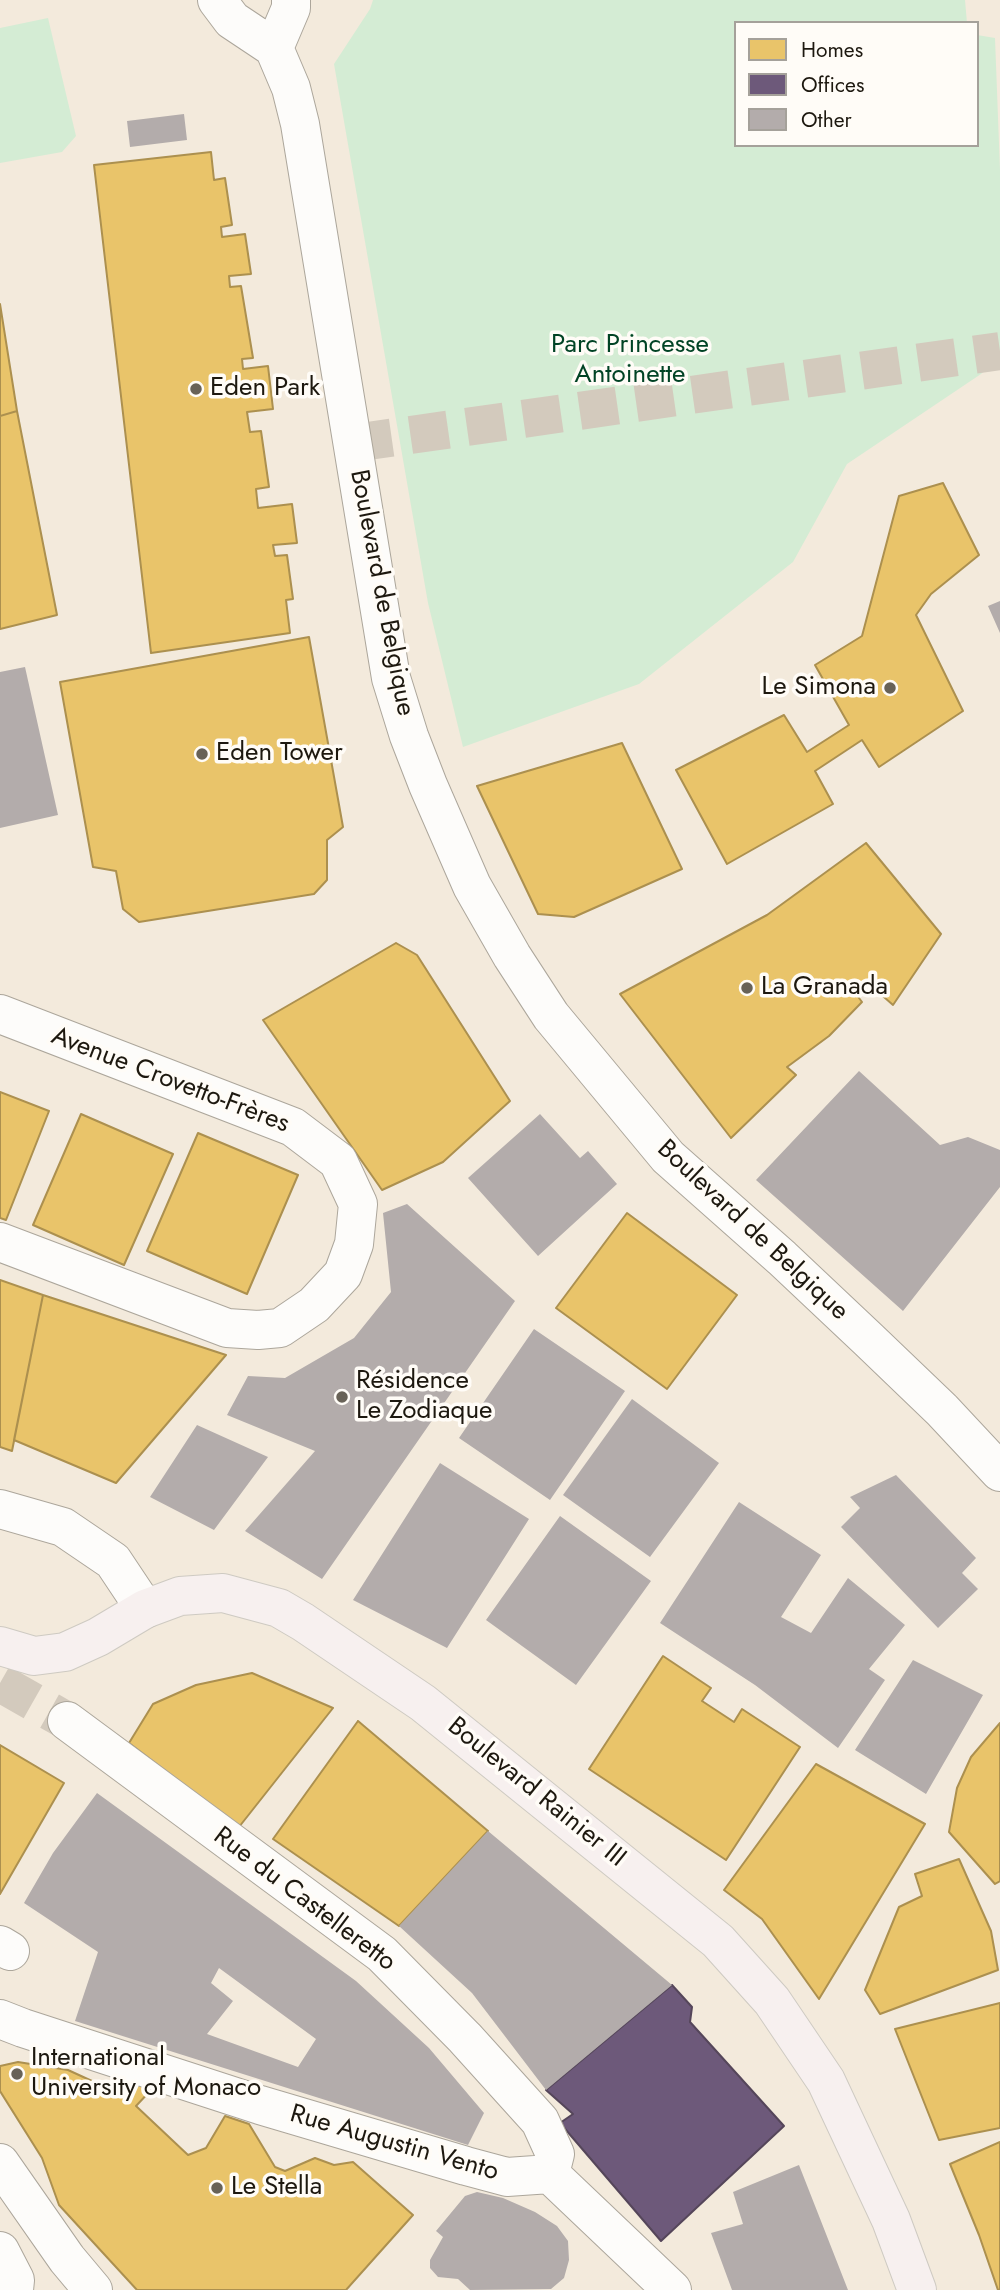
<!DOCTYPE html>
<html>
<head>
<meta charset="utf-8">
<style>
	body { margin:0 }
	#map { position:relative; width:1000px; height:2290px; overflow:hidden; background:#f3eadc; font-family:Jost,sans-serif }
	canvas { display:block }
	.legend { position:absolute; left:734px; top:21px; width:245px; height:126px; box-sizing:border-box; background:#fffcf7; border:2px solid #a5a19a; margin:0; padding:9px 12px; list-style:none; font-size:21px; color:#1d180f }
	.legend li { display:flex; align-items:center; gap:14px; height:35px }
	.legend b { width:35px; border:2px solid #a5a19a }
</style>
</head>
<body>
<div id="map">
<canvas width="1000" height="2290"></canvas>
<ul class="legend">
<li><b style="height:19px;background:#e9c46a"></b>Homes</li>
<li><b style="height:19px;background:#6d597a"></b>Offices</li>
<li><b style="height:19px;background:#b3acab"></b>Other</li>
</ul>
</div>
<script>
const c = document.querySelector('canvas').getContext('2d');
c.lineJoin = 'round';
function paint(path, color) {
  c.fillStyle = color;
  c.fill(path, 'evenodd');
}
function toPath(rows) {
  const path = new Path2D();
  for (const r of rows) {
    path.moveTo(r[0], r[1]);
    for (let i = 2; i < r.length; i += 2) path.lineTo(r[i], r[i + 1]);
  }
  return path;
}
function stroke(path, color, width, dash) {
  c.strokeStyle = color;
  c.lineWidth = width;
  c.lineCap = dash ? 'butt' : 'round';
  c.setLineDash(dash || []);
  c.stroke(path);
}
function label(font, color, halo, rows, align = 'center') {
  c.font = font + ' Jost,sans-serif';
  c.lineWidth = 7;
  c.setLineDash([]);
  c.textBaseline = 'middle';
  c.strokeStyle = halo;
  c.fillStyle = color;
  for (const [text, x, y, turn = 0] of rows) {
    c.save();
    c.translate(x, y);
    c.rotate((+turn || 0) * Math.PI / 180);
    c.textAlign = isNaN(turn) ? turn : align;
    if (halo) c.strokeText(text, 0, 0);
    c.fillText(text, 0, 0);
    c.restore();
  }
}
paint(toPath([
	[373,0,965,0,967,23,736,23,736,145,977,145,977,35,995,38,1000,170,1000,356,981,374,847,464,793,562,639,684,463,747,428,603,334,64,370,9],
	[48,18,76,136,62,152,0,163,0,28]
]), '#d4ecd4');
const homes = toPath([
	[211,152,214,180,225,178,232,225,221,227,222,237,245,234,251,274,229,276,230,287,241,286,253,358,242,359,243,369,268,366,273,409,247,412,250,432,261,431,269,487,256,489,258,508,292,504,297,543,273,545,275,556,287,555,293,599,286,600,290,633,151,653,94,165,211,152],
	[0,304,17,411,0,416,0,304],
	[17,411,57,615,0,629,0,416,17,411],
	[943,483,979,555,931,594,916,615,963,711,879,767,862,740,815,771,833,804,727,864,676,770,784,715,807,752,849,725,815,665,862,636,899,496,943,483],
	[309,637,343,827,327,840,327,880,314,894,139,922,123,909,116,871,93,867,60,682,309,637],
	[622,743,682,869,574,917,538,914,477,786,622,743],
	[866,843,941,934,893,1005,868,983,856,994,862,1002,829,1036,787,1067,796,1075,731,1138,620,994,767,915,866,843],
	[396,943,417,955,510,1101,443,1162,382,1190,263,1020,396,943],
	[0,1092,49,1111,6,1220,0,1218,0,1092],
	[81,1114,173,1154,124,1265,33,1225,81,1114],
	[198,1133,298,1175,247,1294,147,1251,198,1133],
	[627,1213,737,1295,667,1389,556,1308,627,1213],
	[0,1280,43,1295,12,1451,0,1447,0,1280],
	[43,1295,226,1355,116,1483,14,1440,43,1295],
	[663,1656,711,1688,702,1701,734,1722,742,1709,800,1747,726,1860,589,1769,663,1656],
	[252,1673,333,1708,239,1827,129,1743,153,1704,196,1685,252,1673],
	[358,1721,488,1831,399,1926,273,1839,358,1721],
	[1000,1723,1000,1881,995,1884,949,1832,957,1788,971,1757,1000,1723],
	[0,1745,64,1783,0,1894,0,1745],
	[816,1764,925,1824,819,1999,762,1919,724,1890,816,1764],
	[959,1859,991,1931,998,1970,880,2014,865,1990,899,1907,922,1896,915,1874,959,1859],
	[1000,2003,1000,2128,939,2140,895,2029,1000,2003],
	[18,2062,68,2070,116,2092,135,2075,151,2090,136,2106,188,2155,206,2148,225,2116,249,2124,275,2167,285,2171,315,2158,334,2165,353,2162,413,2215,346,2290,137,2290,59,2205,42,2158,0,2091,0,2066,18,2062],
	[1000,2142,1000,2290,998,2290,979,2235,950,2164,1000,2142]
]);
paint(homes, '#e9c46a');
stroke(homes, '#ac904f', 2);
const offices = toPath([
	[672,1985,692,2007,690,2022,784,2126,661,2241,560,2123,573,2114,546,2090,672,1985]
]);
paint(offices, '#6d597a');
stroke(offices, '#55465a', 2);
paint(toPath([
	[184,114,187,140,130,147,127,121],
	[1000,601,1000,633,988,606],
	[25,667,58,815,0,828,0,672],
	[859,1071,940,1145,968,1137,1000,1150,1000,1187,903,1311,756,1180],
	[540,1114,580,1158,588,1151,617,1184,538,1256,468,1178],
	[407,1204,515,1301,322,1579,245,1531,315,1451,227,1415,248,1376,285,1378,354,1338,391,1292,383,1213],
	[534,1329,625,1391,550,1500,459,1438],
	[632,1399,719,1463,650,1557,563,1495],
	[197,1425,268,1457,214,1530,150,1497],
	[440,1463,529,1519,447,1648,353,1600],
	[896,1475,976,1558,962,1573,978,1589,938,1628,841,1527,860,1508,850,1497],
	[739,1502,821,1555,781,1617,811,1633,848,1578,905,1625,869,1669,885,1680,838,1748,755,1685,660,1623],
	[560,1516,651,1581,576,1685,486,1620],
	[913,1660,983,1695,926,1794,855,1750],
	[97,1793,356,1981,429,2048,484,2113,468,2145,75,2021,98,1952,24,1903,53,1853],
	[219,1968,316,2039,298,2067,207,2034,233,2001,211,1983],
	[488,1831,672,1985,546,2090,472,1993,399,1926],
	[799,2165,848,2290,732,2290,711,2233,743,2224,733,2192],
	[477,2192,503,2198,535,2212,557,2226,568,2241,569,2260,564,2278,551,2289,470,2290,458,2279,438,2277,430,2268,430,2260,443,2237,436,2231,465,2196]
]), '#b3acab');
stroke(toPath([
	[354,443,1000,351],
	[0,1683,67,1721]
]), '#d3cabd', 38, [38, 19]);
const minor = toPath([
	[217,0,232,20,274,48,291,88,300,124,391,678,409,736,428,785,472,886,512,956,551,1016,668,1157,782,1258,869,1340,942,1410,1000,1472],
	[274,48,291,8,291,0],
	[0,1014,293,1127,338,1161,358,1204,354,1244,343,1274,314,1305,280,1328,258,1330,227,1328,0,1242],
	[0,1509,63,1527,113,1561,145,1609],
	[67,1721,382,1954,465,2038,540,2121,555,2154,550,2174],
	[0,1945,10,1951],
	[0,2019,23,2028,260,2105,466,2166,507,2177,550,2174,672,2290],
	[0,2163,67,2259,93,2290],
	[0,2251,15,2280,14,2290]
]);
const major = toPath([
	[0,1646,34,1656,65,1652,98,1637,145,1609,180,1596,223,1593,279,1608,303,1622,423,1703,718,1941,772,2001,826,2081,891,2220,917,2290]
]);
stroke(minor, '#aca69b', 40);
stroke(major, '#cecac2', 40);
stroke(minor, '#fdfcfa', 38);
stroke(major, '#f7f0ef', 38);
for (const [x, y, r, color] of [
	[196,389,7,"#686257"],
	[890,688,7,"#686257"],
	[202,754,7,"#686257"],
	[747,988,7,"#686257"],
	[342,1397,7,"#686257"],
	[17,2074,7,"#686257"],
	[217,2188,7,"#686257"]
]) {
  const dot = new Path2D();
  dot.arc(x, y, r, 0, 2 * Math.PI);
  c.fillStyle = color;
  c.fill(dot);
  stroke(dot, '#fffcf7', 2.5);
}
label('26px', '#014325', '#fffcf7', [
	["Parc Princesse",630,346],
	["Antoinette",630,376]
]);
label('26px', '#1d180f', '#fffcf7', [
	["Eden Park",210,389],
	["Le Simona",876,688,"right"],
	["Eden Tower",216,754],
	["La Granada",761,988],
	["Résidence",356,1382],
	["Le Zodiaque",356,1412],
	["International",31,2059],
	["University of Monaco",31,2089],
	["Le Stella",231,2188]
], 'left');
label('26px', '#1d180f', '#fffcf7', [
	["Boulevard de Belgique",381,593,79],
	["Avenue Crovetto-Frères",170,1081,21],
	["Boulevard de Belgique",752,1231,43],
	["Boulevard Rainier III",536,1793,39],
	["Rue du Castelleretto",304,1900,37],
	["Rue Augustin Vento",394,2144,16]
]);
</script>
</body>
</html>
